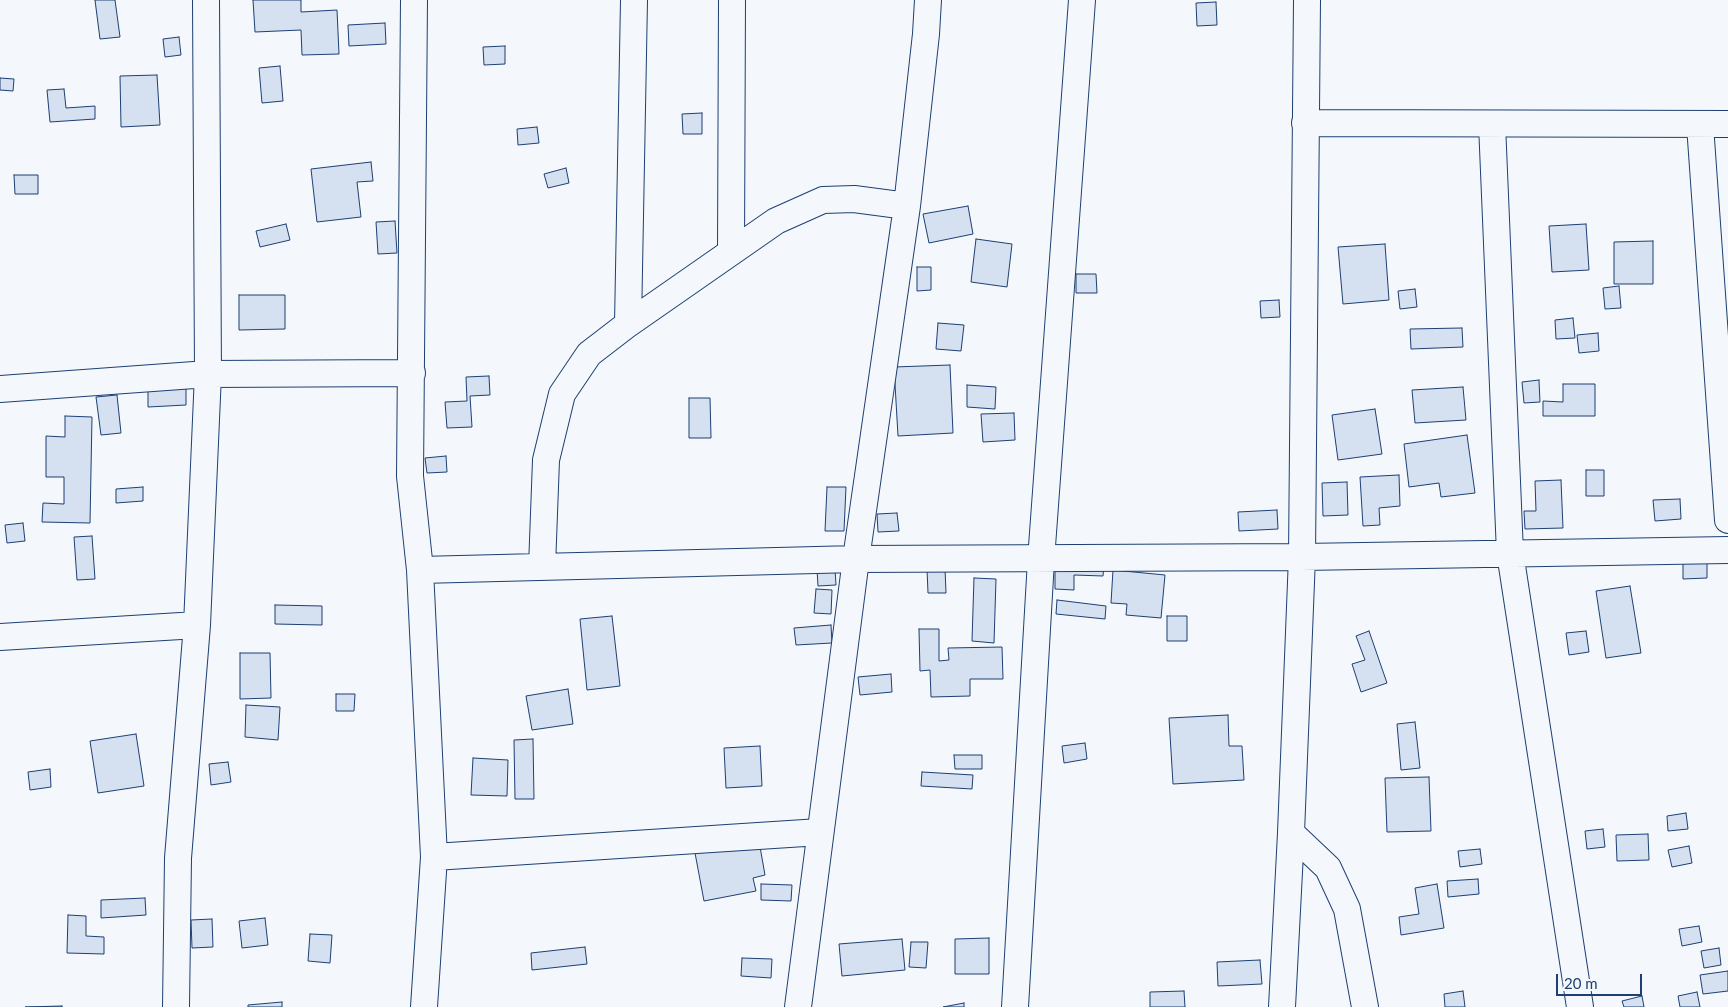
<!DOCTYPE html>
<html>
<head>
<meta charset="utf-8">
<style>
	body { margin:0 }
	#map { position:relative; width:1728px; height:1007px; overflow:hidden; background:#f4f7fb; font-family:Lato,sans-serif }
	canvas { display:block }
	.scale { position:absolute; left:1556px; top:974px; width:86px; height:22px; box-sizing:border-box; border:2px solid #1d3f73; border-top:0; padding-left:6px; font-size:15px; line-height:18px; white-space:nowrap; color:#1d3f73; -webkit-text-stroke:4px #f4f7fb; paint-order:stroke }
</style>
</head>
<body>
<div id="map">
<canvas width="1728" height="1007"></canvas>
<div class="scale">20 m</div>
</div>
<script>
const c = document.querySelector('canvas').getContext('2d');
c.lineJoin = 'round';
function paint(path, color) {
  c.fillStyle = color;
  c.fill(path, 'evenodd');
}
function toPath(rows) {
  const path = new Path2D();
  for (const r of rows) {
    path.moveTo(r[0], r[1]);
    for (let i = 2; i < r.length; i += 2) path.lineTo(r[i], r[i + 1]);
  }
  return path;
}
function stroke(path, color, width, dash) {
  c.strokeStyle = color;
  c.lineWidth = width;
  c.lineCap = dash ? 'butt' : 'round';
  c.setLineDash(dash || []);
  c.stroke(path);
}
const building = toPath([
	[95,0,115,0,120,37,100,39,95,0],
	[253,0,301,0,301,12,337,10,339,54,302,55,301,30,255,32,253,0],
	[1216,2,1217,25,1197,26,1196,3,1216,2],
	[385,23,386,44,349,46,348,25,385,23],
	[179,37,181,55,165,57,163,39,179,37],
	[505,46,505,64,484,65,483,47,505,46],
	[280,66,283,101,262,103,259,68,280,66],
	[157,75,160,125,121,127,120,76,157,75],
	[0,78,14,79,13,91,0,90,0,78],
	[64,89,66,108,95,106,95,119,50,122,47,90,64,89],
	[702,113,702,134,683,134,682,114,702,113],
	[537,127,539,143,518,145,517,129,537,127],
	[371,162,373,181,357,182,361,217,317,222,311,169,371,162],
	[566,168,569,183,548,188,544,174,566,168],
	[14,175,38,175,38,194,15,194,14,175],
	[968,206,973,234,929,243,923,214,968,206],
	[395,221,397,253,378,254,376,222,395,221],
	[286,224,290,240,260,247,256,231,286,224],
	[1586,224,1589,270,1552,272,1549,226,1586,224],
	[976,239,1012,244,1007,287,971,282,976,239],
	[1653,241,1653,284,1614,284,1614,242,1653,241],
	[1385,244,1389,300,1343,304,1338,247,1385,244],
	[917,267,931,267,931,290,917,291,917,267],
	[1076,274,1096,274,1097,293,1076,293,1076,274],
	[1619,286,1621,308,1605,309,1603,288,1619,286],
	[1415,289,1417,307,1400,309,1398,291,1415,289],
	[239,295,285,295,285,329,239,330,239,295],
	[1279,300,1280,317,1261,318,1260,301,1279,300],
	[1573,318,1575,338,1556,339,1555,320,1573,318],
	[938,323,964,325,961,351,936,349,938,323],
	[1462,328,1463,347,1411,349,1410,329,1462,328],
	[1598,333,1599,351,1579,353,1577,335,1598,333],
	[950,365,953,433,898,436,894,367,950,365],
	[489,376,490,395,470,396,472,427,447,428,445,402,467,401,466,377,489,376],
	[1539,380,1540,402,1524,403,1522,382,1539,380],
	[186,384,186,405,148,407,148,385,186,384],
	[1563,384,1595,384,1595,416,1543,416,1543,401,1563,402,1563,384],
	[967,385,996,387,995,409,967,407,967,385],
	[1463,387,1466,420,1415,423,1412,390,1463,387],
	[117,395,121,433,101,435,96,397,117,395],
	[689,398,710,398,711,438,689,438,689,398],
	[1375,409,1382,454,1338,460,1332,415,1375,409],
	[1014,413,1015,440,983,442,981,414,1014,413],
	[65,416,92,417,90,523,42,522,43,503,64,504,64,477,46,477,46,436,65,437,65,416],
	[1467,435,1475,493,1441,497,1439,483,1409,487,1404,444,1467,435],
	[446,456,447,472,427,473,425,458,446,456],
	[1586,470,1604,470,1604,496,1586,496,1586,470],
	[1399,475,1400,506,1379,508,1380,525,1363,526,1360,477,1399,475],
	[1561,480,1563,528,1525,529,1524,511,1536,511,1535,481,1561,480],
	[1347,482,1348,515,1323,516,1322,483,1347,482],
	[143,487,143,501,116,503,116,489,143,487],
	[827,487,846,487,844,531,825,531,827,487],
	[1680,499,1681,519,1655,521,1653,500,1680,499],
	[1277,510,1278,529,1239,531,1238,512,1277,510],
	[897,513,899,531,878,532,877,514,897,513],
	[23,523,25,541,7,543,5,525,23,523],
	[92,536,95,579,77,580,74,537,92,536],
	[1707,561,1707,578,1683,579,1683,562,1707,561],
	[1055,564,1104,565,1103,576,1074,575,1074,590,1055,589,1055,564],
	[945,568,946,593,928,593,927,569,945,568],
	[835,569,836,585,818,586,817,570,835,569],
	[1113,570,1165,575,1161,618,1126,615,1127,604,1111,603,1113,570],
	[974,578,996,579,994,643,972,641,974,578],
	[1630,586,1641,653,1606,658,1596,591,1630,586],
	[816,589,832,590,831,614,814,613,816,589],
	[1057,600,1106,606,1105,619,1056,614,1057,600],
	[275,605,322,606,322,625,275,624,275,605],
	[612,616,620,686,587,690,580,619,612,616],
	[1167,616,1187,616,1187,641,1167,641,1167,616],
	[831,625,832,643,796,645,794,628,831,625],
	[919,629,939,629,939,661,949,660,948,648,1002,647,1003,679,970,679,970,696,931,697,930,670,920,671,919,629],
	[1369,631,1387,683,1361,692,1352,664,1365,660,1356,636,1369,631],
	[1586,631,1589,652,1569,655,1566,633,1586,631],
	[240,653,270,653,271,698,240,699,240,653],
	[891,674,892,692,860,695,858,677,891,674],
	[568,689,573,724,532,730,526,696,568,689],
	[336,694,355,694,354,711,336,711,336,694],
	[246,705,280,707,278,740,245,737,246,705],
	[1228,715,1229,746,1242,746,1244,780,1173,784,1169,718,1228,715],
	[1415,722,1420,768,1401,770,1397,724,1415,722],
	[136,734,144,786,98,793,90,741,136,734],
	[533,739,534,799,515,799,514,740,533,739],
	[1085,743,1087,759,1064,763,1062,746,1085,743],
	[760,746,762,786,726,788,724,748,760,746],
	[954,755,982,755,982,769,955,769,954,755],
	[473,758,508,760,507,796,471,795,473,758],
	[228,762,231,782,211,785,209,764,228,762],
	[50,769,51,787,30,790,28,772,50,769],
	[922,772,973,775,972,789,921,786,922,772],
	[1429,777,1431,831,1387,832,1385,778,1429,777],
	[1686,813,1688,829,1668,831,1667,816,1686,813],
	[1603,829,1605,847,1587,849,1585,831,1603,829],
	[1648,834,1649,860,1617,861,1616,835,1648,834],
	[759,841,765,875,753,878,756,891,704,901,695,853,759,841],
	[1689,846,1692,863,1672,867,1668,850,1689,846],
	[1480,849,1482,864,1460,867,1458,851,1480,849],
	[1478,879,1479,894,1448,897,1447,881,1478,879],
	[761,884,792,885,791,901,761,900,761,884],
	[1437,884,1444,928,1401,935,1399,917,1419,914,1415,888,1437,884],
	[145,898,146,915,101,918,101,900,145,898],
	[68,915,86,916,86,936,104,937,104,954,67,953,68,915],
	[265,918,268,945,242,948,239,921,265,918],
	[212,919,213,947,192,948,191,920,212,919],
	[1699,926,1702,942,1682,946,1679,929,1699,926],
	[310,934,332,935,330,963,308,961,310,934],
	[989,938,989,974,955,974,955,939,989,938],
	[902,939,905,970,842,976,839,944,902,939],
	[911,942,928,942,926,968,909,967,911,942],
	[585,947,587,964,532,970,531,953,585,947],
	[1719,948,1721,965,1704,968,1701,951,1719,948],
	[742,958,772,959,771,978,741,976,742,958],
	[1260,960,1262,984,1218,986,1217,962,1260,960],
	[1728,971,1728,991,1703,994,1700,975,1728,971],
	[1184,991,1185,1007,1150,1007,1150,992,1184,991],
	[1463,991,1465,1007,1445,1007,1444,994,1463,991],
	[1697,992,1700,1007,1680,1007,1678,996,1697,992],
	[1642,996,1644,1007,1624,1007,1622,1001,1642,996],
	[282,1002,282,1007,248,1007,248,1005,282,1002],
	[964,1003,964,1007,943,1007,964,1003],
	[62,1006,62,1007,25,1007,62,1006]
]);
paint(building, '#d5e0f0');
stroke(building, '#1d3f73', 1);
const street = toPath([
	[414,0,410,476,420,570,434,857,424,1007],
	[1305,123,1728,124],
	[1492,124,1510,553,1580,1007],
	[1700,125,1728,520],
	[731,252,732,0],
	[628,324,634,0],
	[0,389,208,374,412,373],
	[542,567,546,460,562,394,589,354,628,324,776,221,823,200,854,199,907,206],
	[420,570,856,559,1302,557,1728,550],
	[0,637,197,625],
	[1291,833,1328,868,1347,909,1365,1007],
	[434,857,820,832],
	[176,1007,178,858,197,625,208,374,206,0],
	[798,1007,856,559,907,206,926,34,928,0],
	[1015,1007,1041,560,1082,0],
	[1282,1007,1291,833,1302,557,1307,0]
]);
stroke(street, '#1d3f73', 28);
stroke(street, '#f4f7fb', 26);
</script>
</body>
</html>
